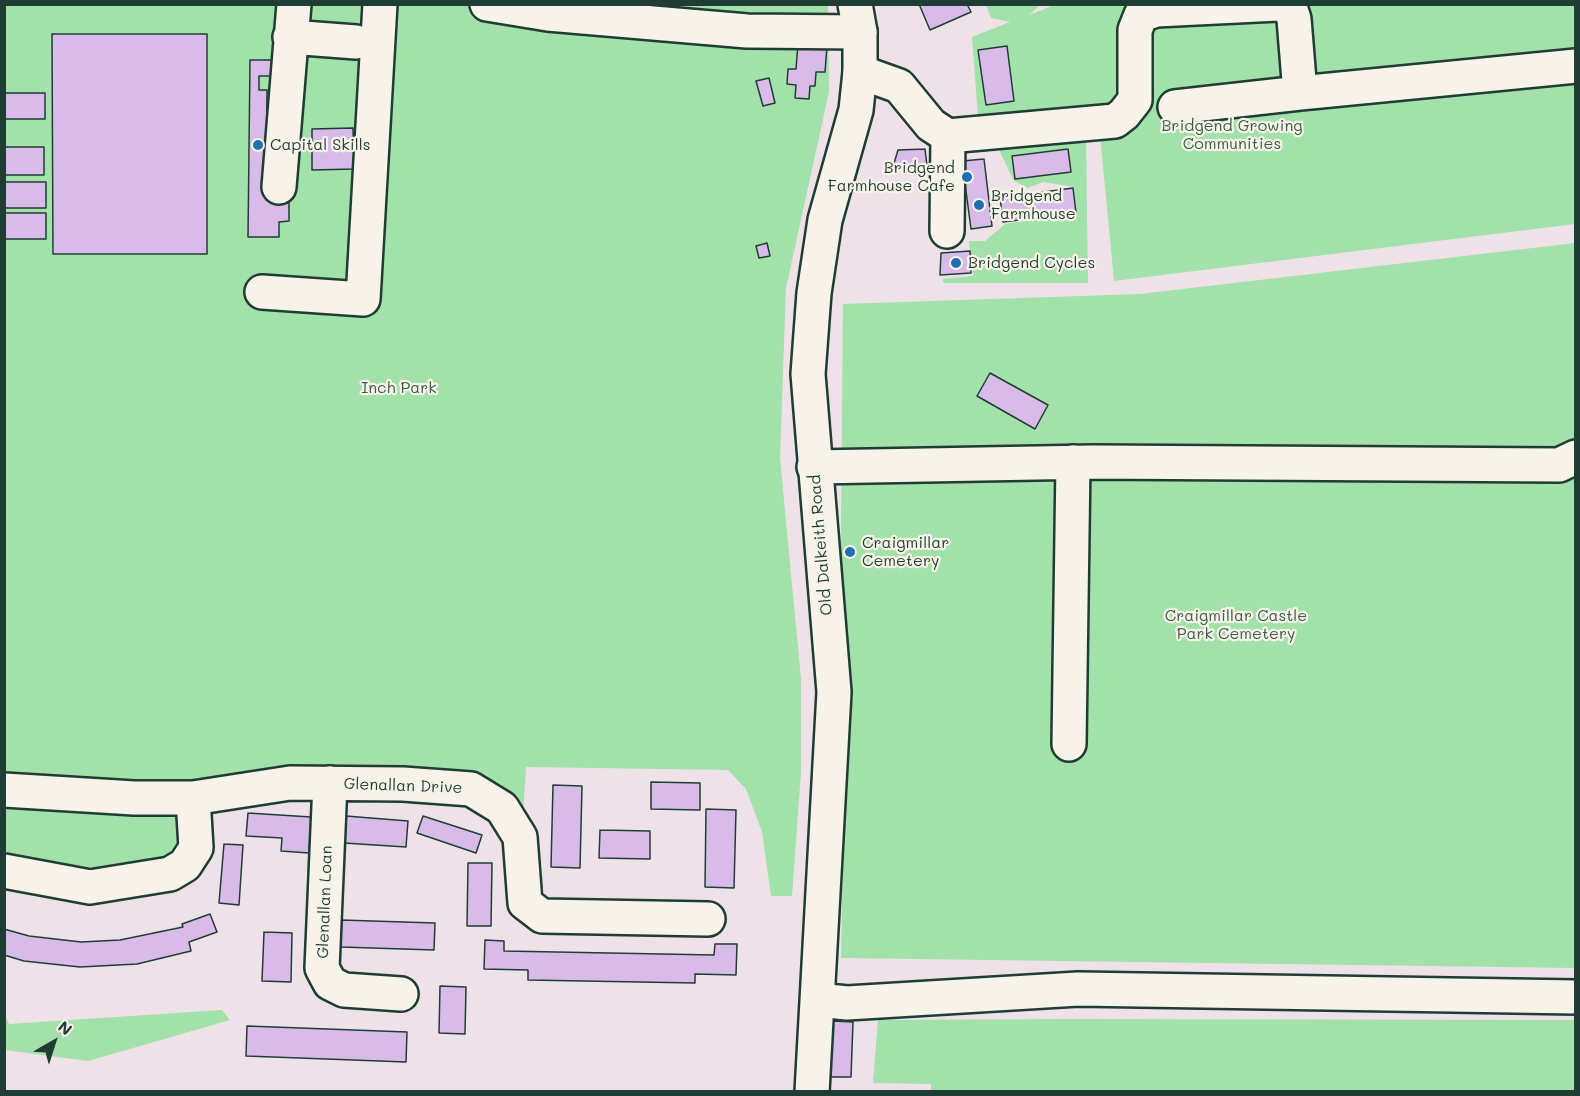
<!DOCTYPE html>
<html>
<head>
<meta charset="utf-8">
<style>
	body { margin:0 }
	#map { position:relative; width:1580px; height:1096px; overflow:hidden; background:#eee2e8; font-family:Mali,sans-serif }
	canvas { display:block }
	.frame { position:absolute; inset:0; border:6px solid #1f3d34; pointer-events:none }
	.north { position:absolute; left:24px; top:1012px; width:60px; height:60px; -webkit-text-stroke:4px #f7f3e8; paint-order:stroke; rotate:39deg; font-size:16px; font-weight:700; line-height:24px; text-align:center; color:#1f3d34 }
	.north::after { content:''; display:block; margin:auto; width:21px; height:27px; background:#1f3d34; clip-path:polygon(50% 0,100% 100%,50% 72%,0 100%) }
</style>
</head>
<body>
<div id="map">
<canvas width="1580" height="1096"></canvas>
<div class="frame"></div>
<div class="north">N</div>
</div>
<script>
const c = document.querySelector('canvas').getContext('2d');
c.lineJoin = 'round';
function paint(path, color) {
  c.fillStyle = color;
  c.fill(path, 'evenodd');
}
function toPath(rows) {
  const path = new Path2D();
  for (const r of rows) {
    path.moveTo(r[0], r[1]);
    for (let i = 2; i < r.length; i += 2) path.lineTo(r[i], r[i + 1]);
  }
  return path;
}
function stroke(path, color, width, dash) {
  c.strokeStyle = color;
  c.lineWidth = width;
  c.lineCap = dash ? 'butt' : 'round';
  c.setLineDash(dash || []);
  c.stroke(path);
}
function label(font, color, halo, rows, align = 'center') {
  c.font = font + ' Mali,sans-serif';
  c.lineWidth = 4.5;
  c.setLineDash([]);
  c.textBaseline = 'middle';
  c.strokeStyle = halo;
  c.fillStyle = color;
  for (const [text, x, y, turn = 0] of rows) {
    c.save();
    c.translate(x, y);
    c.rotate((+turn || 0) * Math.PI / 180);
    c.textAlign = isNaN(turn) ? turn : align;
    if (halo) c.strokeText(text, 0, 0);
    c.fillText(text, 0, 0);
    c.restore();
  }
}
paint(toPath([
	[1057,4,1575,5,1575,224,1114,281,1098,115,1000,125,978,116,972,37,1010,22,991,18,986,5,1040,5,1029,15],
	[5,5,828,5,829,92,786,288,780,458,801,679,801,772,792,896,771,896,762,832,746,789,728,770,526,767,523,814,503,792,467,772,328,769,191,786,5,778],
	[1086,131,1088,283,944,283,942,279,973,276,969,241,985,241,1005,224,1076,213,1074,187,1043,182,1028,188,1014,181,1000,152,1000,146],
	[1575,243,1575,968,841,958,846,694,840,621,843,304,1140,294],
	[5,803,164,807,180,819,185,837,174,859,130,873,60,872,5,854],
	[222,1010,230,1020,88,1061,5,1050,5,1016,9,1024],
	[1066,1019,1575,1020,1575,1091,931,1092,931,1084,873,1083,878,1020]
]), '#a2e1a9');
const building = toPath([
	[919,4,967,4,971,12,930,30,919,4],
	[52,34,207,34,207,254,53,254,52,34],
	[798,44,827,46,825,72,816,72,815,86,810,86,809,99,795,98,796,85,787,84,788,69,796,69,798,44],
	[1007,46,1014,101,986,105,978,50,1007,46],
	[250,60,279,60,279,76,259,76,259,90,267,90,266,200,289,200,289,221,279,222,279,237,248,237,250,60],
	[769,78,775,103,763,106,756,81,769,78],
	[4,93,45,93,45,119,4,119,4,93],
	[353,128,354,169,312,170,312,129,353,128],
	[4,147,44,147,44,175,4,175,4,147],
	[925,149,927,166,892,170,898,150,925,149],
	[1068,149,1071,172,1015,179,1012,156,1068,149],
	[984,159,992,226,971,229,962,161,984,159],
	[4,182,46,182,46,208,4,208,4,182],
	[1073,188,1076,213,1003,222,1000,198,1073,188],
	[4,213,46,213,46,239,4,239,4,213],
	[767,243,770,256,759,258,756,246,767,243],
	[970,251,971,273,940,275,941,253,970,251],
	[990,373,1048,405,1035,429,977,396,990,373],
	[651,782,700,783,700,810,651,809,651,782],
	[553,785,582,786,580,868,551,867,553,785],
	[706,809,736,810,734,888,705,887,706,809],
	[248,813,311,817,309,853,281,851,282,838,246,836,248,813],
	[346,816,408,821,406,847,344,843,346,816],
	[423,816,482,835,476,853,417,833,423,816],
	[600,830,650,831,650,859,599,858,600,830],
	[224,844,243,845,239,905,219,903,224,844],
	[468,863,492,863,491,926,467,926,468,863],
	[210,914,217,932,189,942,191,951,137,964,80,967,24,961,4,955,4,929,29,936,81,942,120,940,183,927,182,924,210,914],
	[341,920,435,923,434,950,341,947,341,920],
	[264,932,292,933,291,982,262,981,264,932],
	[485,940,504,941,504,951,714,955,715,944,737,944,736,975,695,974,695,983,528,980,528,970,484,969,485,940],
	[440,986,466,987,465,1034,439,1033,440,986],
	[832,1021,853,1022,851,1077,830,1077,832,1021],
	[247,1026,407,1032,406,1062,246,1056,247,1026]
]);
paint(building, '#d9bbe9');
stroke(building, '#1f3d34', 1.5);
const minor = toPath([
	[487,4,548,14,747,31,860,32],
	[1280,4,1290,7,1294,19,1300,93,1576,66],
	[290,37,356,42],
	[860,72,899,86,931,125,948,136,1115,121,1124,114,1135,100,1135,30,1141,15,1156,10,1278,4],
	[1175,107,1300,93],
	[279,187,294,4],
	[947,231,948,136],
	[262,292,363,299,380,4],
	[814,467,1093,462,1559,465,1576,457],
	[1069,744,1073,462],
	[330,783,322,968,330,983,344,990,401,994],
	[4,790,134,798,193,798,290,783,403,784,471,789,502,808,520,837,525,903,542,916,708,919],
	[4,871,90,887,170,874,185,865,196,848,193,798],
	[818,1000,847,1003,1078,989,1576,997]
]);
const major = toPath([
	[812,1092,834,692,808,374,814,293,825,220,856,110,860,72,860,32,855,4]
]);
stroke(minor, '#1f3d34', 38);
stroke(major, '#1f3d34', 38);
stroke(minor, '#f7f3e8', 33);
stroke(major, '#f7f3e8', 33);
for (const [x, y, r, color] of [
	[258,145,6,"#1f6fb2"],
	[967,177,6,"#1f6fb2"],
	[979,205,6,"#1f6fb2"],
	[956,263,6,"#1f6fb2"],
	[850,552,6,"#1f6fb2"]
]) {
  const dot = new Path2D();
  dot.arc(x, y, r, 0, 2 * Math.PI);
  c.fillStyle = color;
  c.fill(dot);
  stroke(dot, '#f7f3e8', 2);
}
label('16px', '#395e4b', '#f7f3e8', [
	["Bridgend Growing",1232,126],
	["Communities",1232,144],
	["Inch Park",399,388],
	["Craigmillar Castle",1236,616],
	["Park Cemetery",1236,634]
]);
label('16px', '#1f3d34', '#f7f3e8', [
	["Capital Skills",270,145],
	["Bridgend",955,168,"right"],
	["Farmhouse Cafe",955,186,"right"],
	["Bridgend",991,196],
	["Farmhouse",991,214],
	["Bridgend Cycles",968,263],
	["Craigmillar",862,543],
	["Cemetery",862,561]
], 'left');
label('16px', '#1f3d34', '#f7f3e8', [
	["Old Dalkeith Road",821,545,-95],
	["Glenallan Drive",403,786,2],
	["Glenallan Loan",325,902,-88]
]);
</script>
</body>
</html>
